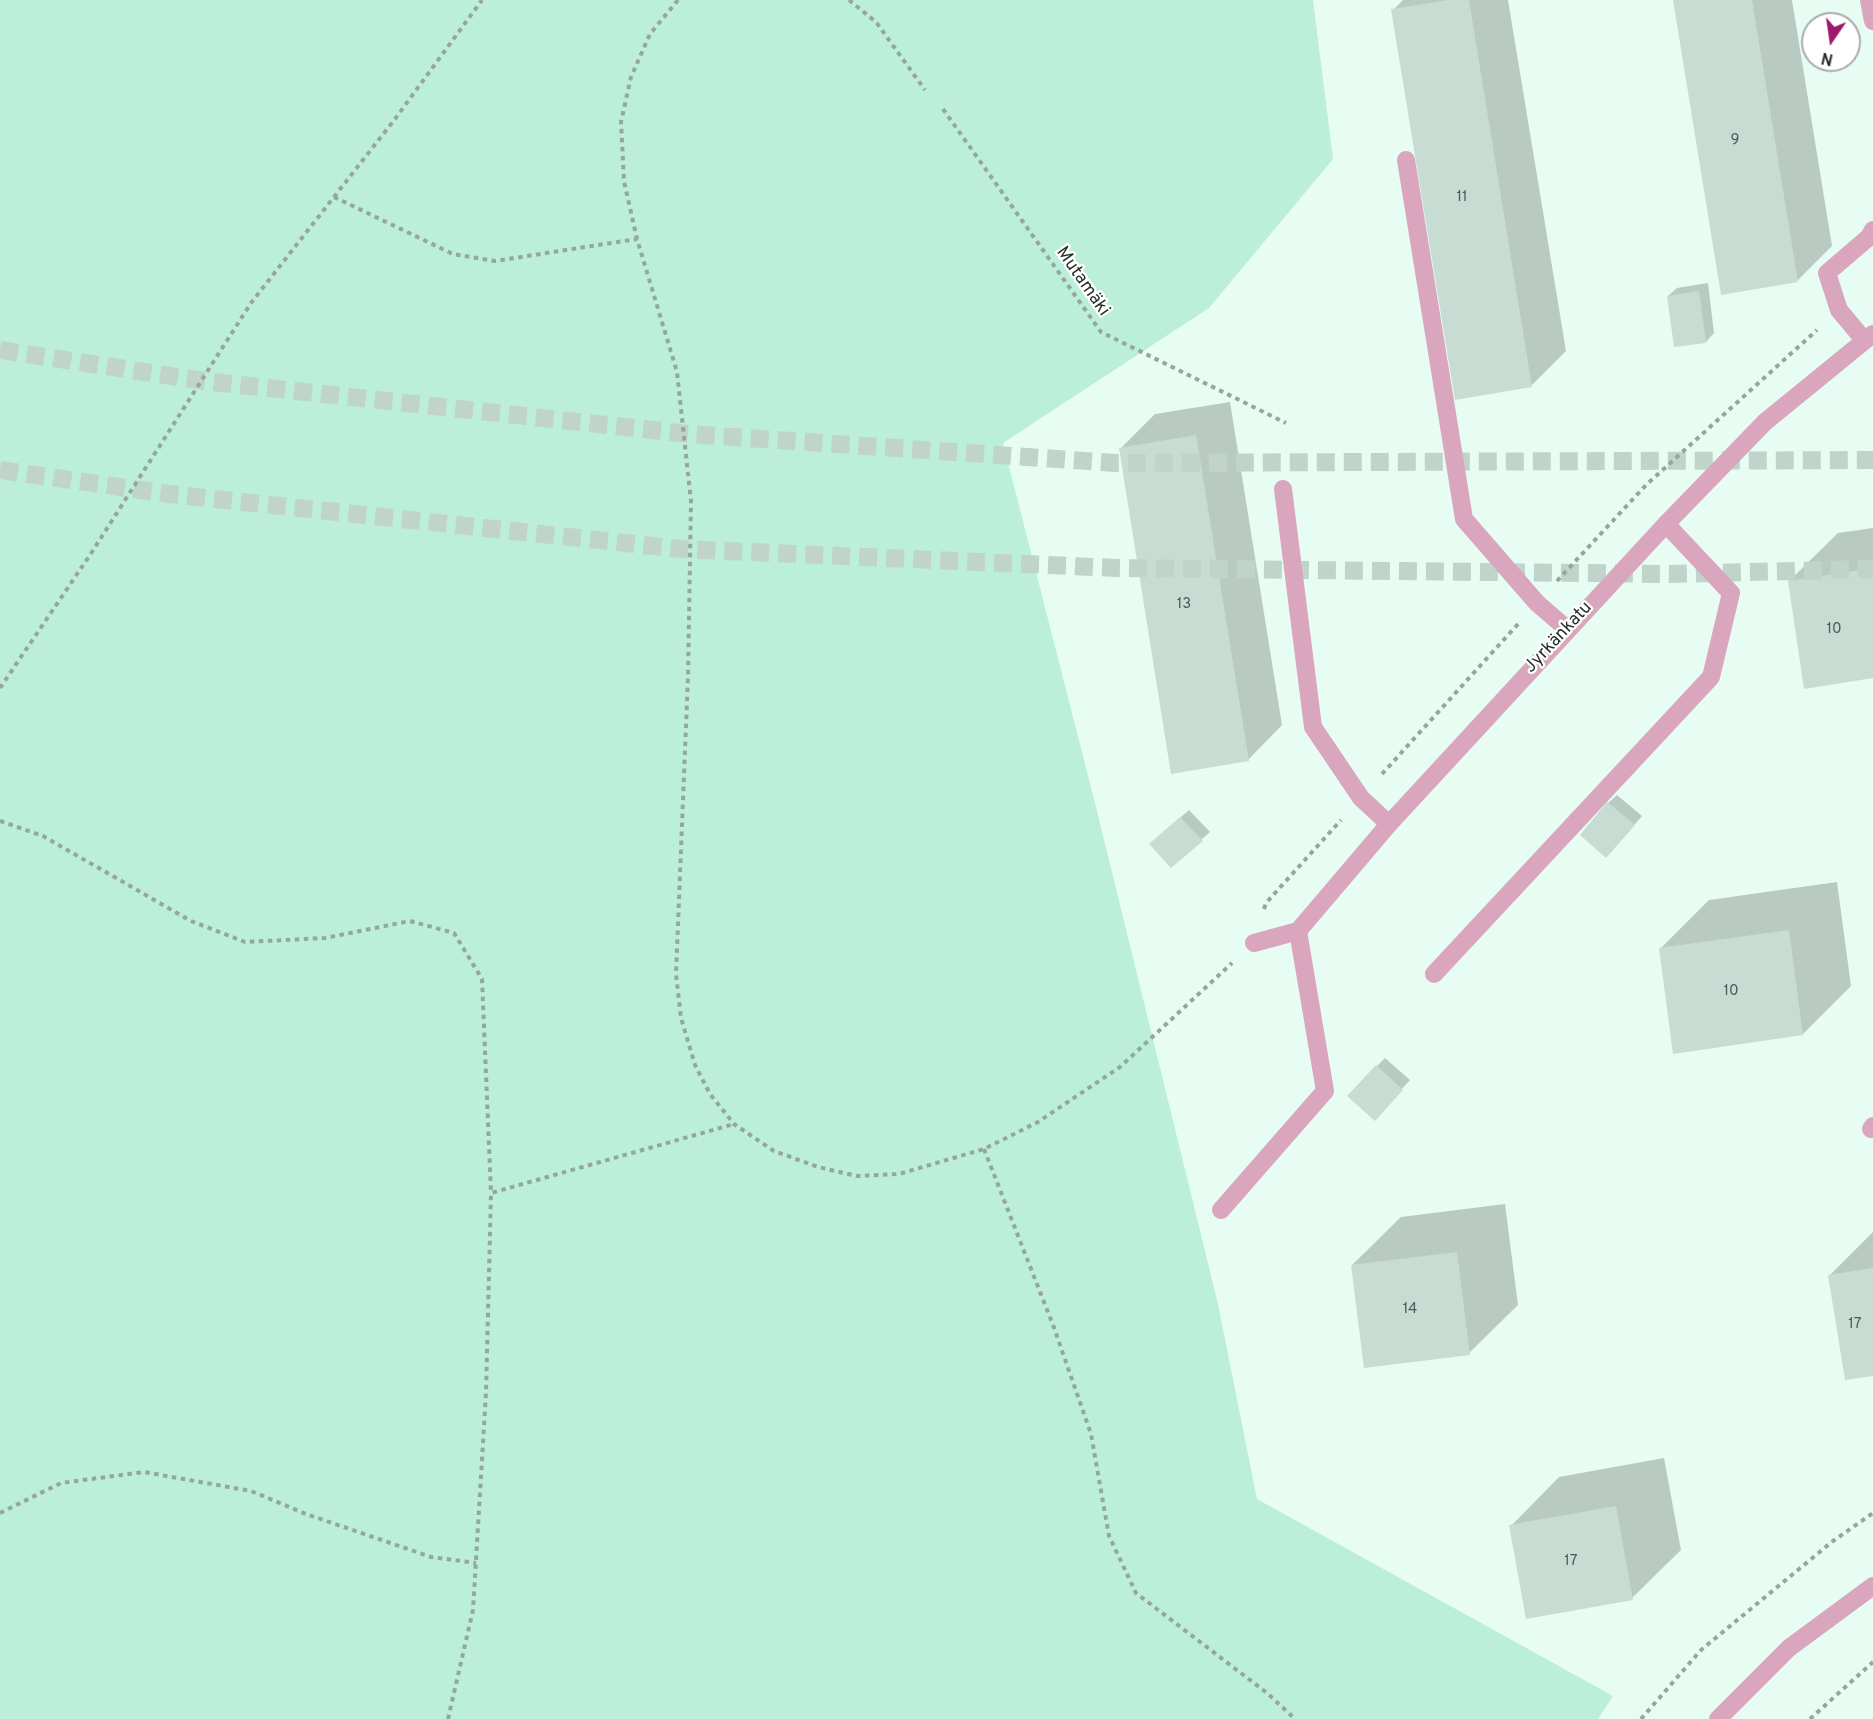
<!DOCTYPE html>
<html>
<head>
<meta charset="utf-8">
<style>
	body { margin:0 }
	#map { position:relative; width:1873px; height:1719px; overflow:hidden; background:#e7fdf3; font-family:Overpass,sans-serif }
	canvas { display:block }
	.north { position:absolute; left:1801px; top:12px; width:60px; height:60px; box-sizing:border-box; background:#fff; border:2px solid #a9acab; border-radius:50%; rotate:193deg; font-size:16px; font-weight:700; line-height:24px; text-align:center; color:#272f2c }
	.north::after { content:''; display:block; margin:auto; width:21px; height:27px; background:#9c196c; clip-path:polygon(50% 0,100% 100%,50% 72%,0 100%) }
</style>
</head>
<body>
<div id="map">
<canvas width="1873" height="1719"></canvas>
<div class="north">N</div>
</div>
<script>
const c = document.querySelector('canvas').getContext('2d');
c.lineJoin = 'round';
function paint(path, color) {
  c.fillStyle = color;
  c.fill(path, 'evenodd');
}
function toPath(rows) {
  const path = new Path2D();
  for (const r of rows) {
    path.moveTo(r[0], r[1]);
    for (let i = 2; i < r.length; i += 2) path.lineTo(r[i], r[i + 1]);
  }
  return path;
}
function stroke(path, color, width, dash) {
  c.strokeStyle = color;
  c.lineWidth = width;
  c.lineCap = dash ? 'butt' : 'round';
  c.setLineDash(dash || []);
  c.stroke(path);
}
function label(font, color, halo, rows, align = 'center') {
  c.font = font + ' Overpass,sans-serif';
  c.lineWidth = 4.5;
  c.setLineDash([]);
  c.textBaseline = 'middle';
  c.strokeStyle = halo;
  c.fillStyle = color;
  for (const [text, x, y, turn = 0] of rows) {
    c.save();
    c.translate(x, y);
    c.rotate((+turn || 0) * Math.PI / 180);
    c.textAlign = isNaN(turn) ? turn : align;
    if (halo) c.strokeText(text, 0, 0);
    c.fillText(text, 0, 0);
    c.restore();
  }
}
paint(toPath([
	[0,0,1313,0,1333,159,1209,308,1003,443,1096,807,1218,1304,1257,1499,1613,1696,1598,1719,0,1719]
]), '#bbefd9');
paint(toPath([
	[1403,0,1508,0,1566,351,1531,386,1393,10],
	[1674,0,1792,0,1832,246,1797,281],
	[1708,283,1714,333,1706,342,1668,296,1677,288],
	[1230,402,1282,725,1248,760,1120,449,1155,414],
	[1873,528,1873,677,1789,581,1838,533],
	[1617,795,1642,816,1615,847,1608,803],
	[1189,810,1210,832,1171,866,1159,836],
	[1837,882,1851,986,1803,1034,1660,949,1709,900],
	[1385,1058,1410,1080,1383,1110,1377,1066],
	[1505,1204,1518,1305,1469,1353,1352,1265,1401,1217],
	[1873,1232,1873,1374,1830,1275],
	[1664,1458,1681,1550,1632,1598,1511,1526,1559,1477]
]), '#0003');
paint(toPath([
	[1448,0,1469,0,1532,387,1455,400,1391,9],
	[1673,0,1752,0,1798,282,1721,295],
	[1699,291,1706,343,1674,347,1667,296],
	[1196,435,1249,761,1171,774,1119,448],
	[1873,568,1873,678,1804,689,1788,581],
	[1607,802,1635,825,1606,858,1580,835],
	[1180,817,1203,841,1171,868,1149,844],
	[1789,930,1803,1035,1673,1054,1659,948],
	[1376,1065,1403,1090,1375,1121,1347,1096],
	[1457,1252,1470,1355,1364,1368,1351,1265],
	[1873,1268,1873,1376,1845,1380,1828,1275],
	[1616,1506,1633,1600,1526,1619,1509,1525]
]), '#c7dcd3');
stroke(toPath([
	[0,350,204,381,689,434,1116,463,1873,460],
	[0,470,169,494,681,549,1117,568,1671,574,1873,569]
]), '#c1d4cb', 18, [18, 9]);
stroke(toPath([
	[678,0,650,34,631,77,621,122,624,181,637,239,677,372,691,501,688,676,676,974,681,1018,695,1065,710,1094,734,1124,774,1151,818,1167,857,1176,899,1174,984,1149,1038,1122,1120,1067,1232,963],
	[849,0,876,22,925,90],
	[943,109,1101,332,1286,423],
	[334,197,453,254,495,261,637,239],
	[1557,581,1646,485,1817,330],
	[0,688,90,555,251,303,395,119,482,0],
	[1382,774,1518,624],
	[0,821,43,836,191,921,245,942,325,938,410,921,454,933,482,979,491,1193],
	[1264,909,1266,903,1341,820],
	[984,1149,1053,1325,1091,1434,1109,1536,1136,1593,1267,1693,1295,1719],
	[0,1513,61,1483,144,1472,251,1491,306,1514,431,1557,476,1563],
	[448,1719,473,1610,486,1393,491,1193,734,1124],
	[1641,1719,1701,1650,1833,1541,1873,1513],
	[1810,1719,1873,1662]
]), '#96a69f', 4, [4.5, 4.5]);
stroke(toPath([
	[1869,0,1873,21],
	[1406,160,1464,519,1537,603,1567,629],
	[1864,340,1839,310,1827,273,1869,237,1873,230],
	[1283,489,1313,727,1361,798,1389,824],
	[1434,974,1711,677,1731,593,1666,524],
	[1871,1129,1873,1126],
	[1221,1210,1325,1091,1298,931]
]), '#d9a6be', 18);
stroke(toPath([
	[1254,943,1298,931,1389,824,1666,524,1765,422,1873,334]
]), '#d9a6be', 18);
stroke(toPath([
	[1718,1719,1789,1648,1873,1586]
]), '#d9a6be', 18);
label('15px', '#4f5a56', null, [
	["9",1735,141],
	["11",1462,198],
	["13",1184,605],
	["10",1834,630],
	["10",1731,992],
	["14",1410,1310],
	["17",1855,1325],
	["17",1571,1562]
]);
label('18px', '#272f2c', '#fff', [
	["Mutamäki",1082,282,55],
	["Jyrkänkatu",1559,638,-47]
]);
</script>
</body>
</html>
